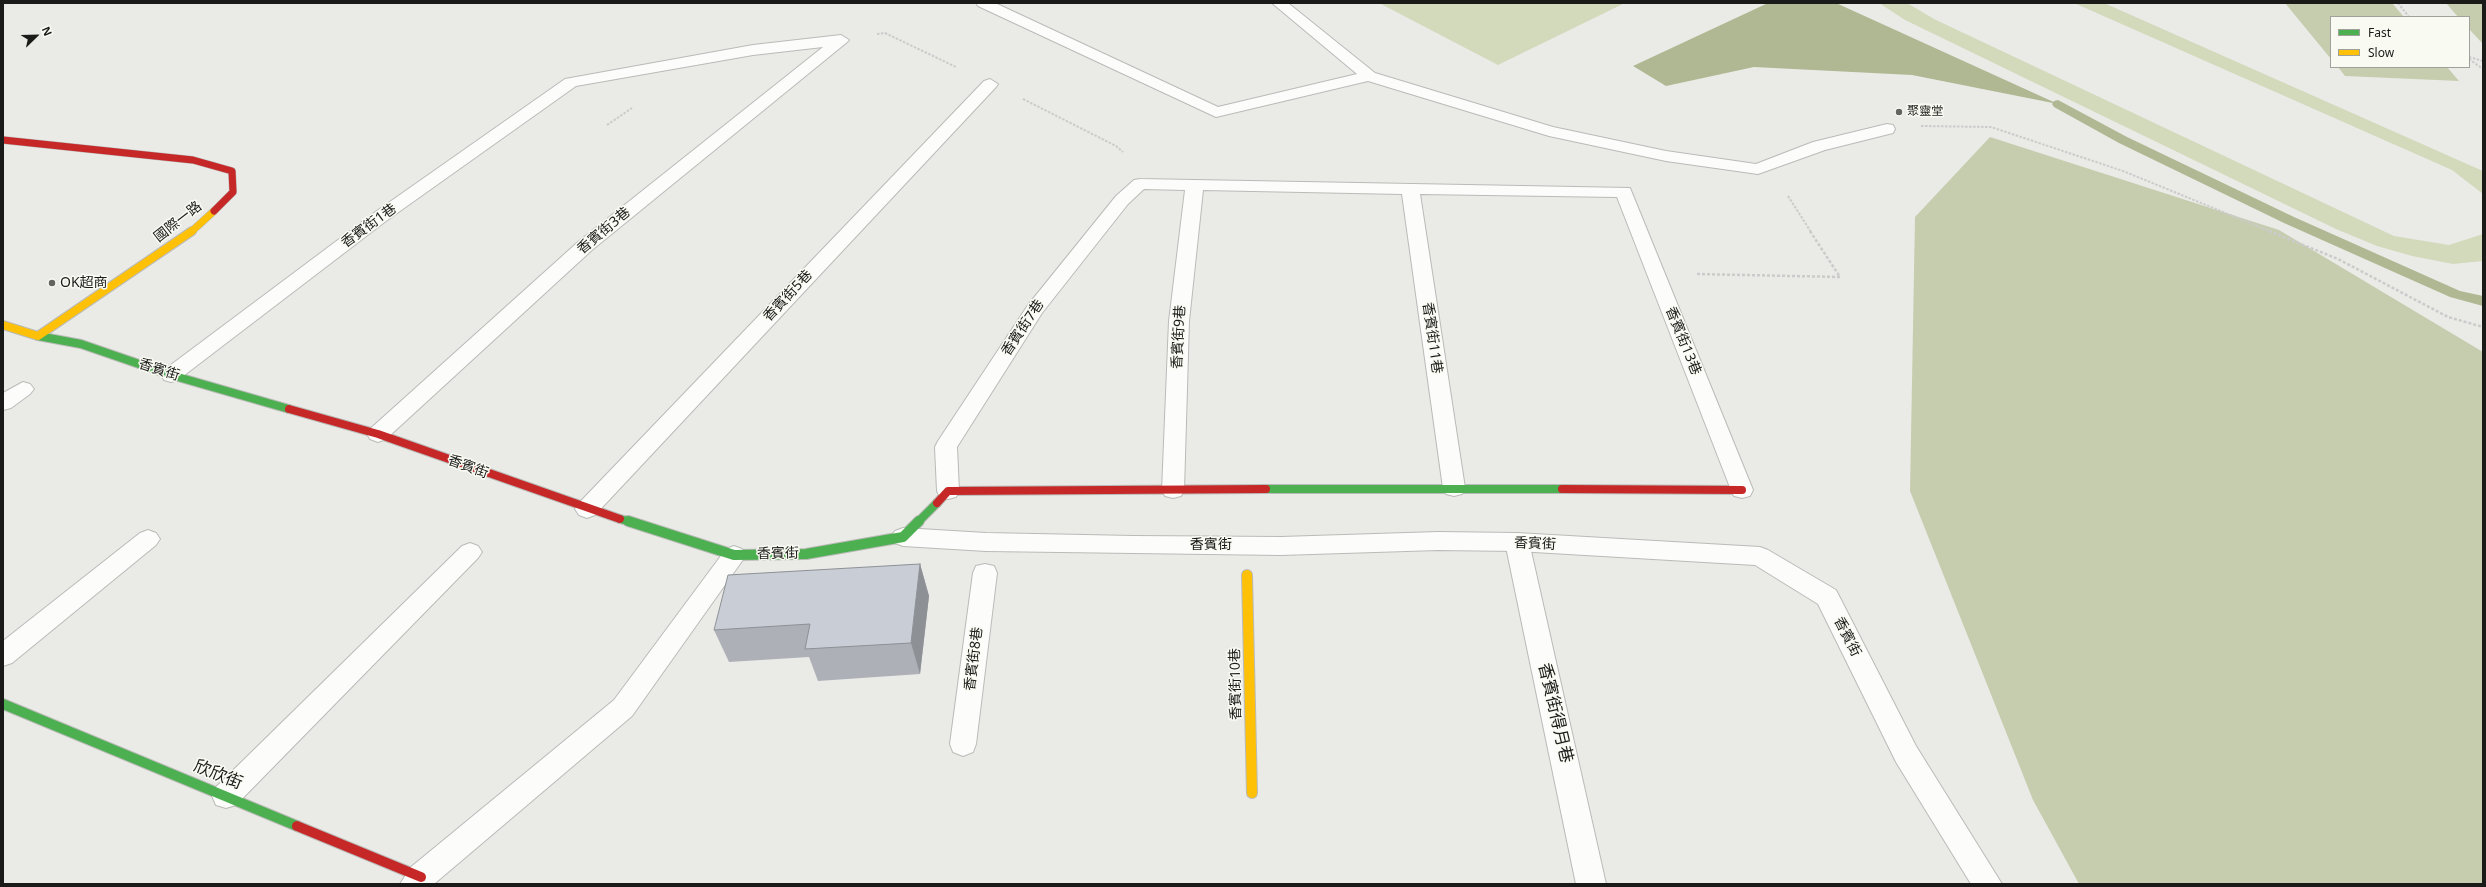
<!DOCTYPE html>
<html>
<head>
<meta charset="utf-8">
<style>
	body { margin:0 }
	#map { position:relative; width:2486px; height:887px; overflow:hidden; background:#eaebe7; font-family:"Noto Sans",sans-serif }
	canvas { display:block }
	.frame { position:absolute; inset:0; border:4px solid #1a1a18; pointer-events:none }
	.legend { position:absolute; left:2330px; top:16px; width:140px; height:52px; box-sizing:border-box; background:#f9fbf3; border:1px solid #a0a19b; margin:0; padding:5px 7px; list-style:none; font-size:12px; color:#1a1a18 }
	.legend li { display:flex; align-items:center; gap:8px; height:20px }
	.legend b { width:20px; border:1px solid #a0a19b }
	.north { position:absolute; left:16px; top:16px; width:40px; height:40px; -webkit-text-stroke:3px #f9fbf3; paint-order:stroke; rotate:67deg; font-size:11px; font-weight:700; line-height:16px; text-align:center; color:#1a1a18 }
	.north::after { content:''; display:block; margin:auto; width:14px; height:18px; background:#1a1a18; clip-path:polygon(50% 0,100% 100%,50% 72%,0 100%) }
</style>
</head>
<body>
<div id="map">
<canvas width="2486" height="887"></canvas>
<div class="frame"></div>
<ul class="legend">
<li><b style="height:5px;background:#4caf50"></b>Fast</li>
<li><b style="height:5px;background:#ffc107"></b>Slow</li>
</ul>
<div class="north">N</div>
</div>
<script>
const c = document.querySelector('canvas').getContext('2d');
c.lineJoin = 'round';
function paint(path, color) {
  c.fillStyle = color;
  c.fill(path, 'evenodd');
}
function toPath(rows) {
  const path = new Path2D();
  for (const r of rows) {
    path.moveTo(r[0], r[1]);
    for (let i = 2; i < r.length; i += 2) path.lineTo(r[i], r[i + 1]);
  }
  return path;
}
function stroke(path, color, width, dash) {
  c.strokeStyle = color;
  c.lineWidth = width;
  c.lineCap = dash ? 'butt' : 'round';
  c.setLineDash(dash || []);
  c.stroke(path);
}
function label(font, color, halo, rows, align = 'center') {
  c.font = font + ' "Noto Sans","Noto Sans TC",sans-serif';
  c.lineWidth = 3;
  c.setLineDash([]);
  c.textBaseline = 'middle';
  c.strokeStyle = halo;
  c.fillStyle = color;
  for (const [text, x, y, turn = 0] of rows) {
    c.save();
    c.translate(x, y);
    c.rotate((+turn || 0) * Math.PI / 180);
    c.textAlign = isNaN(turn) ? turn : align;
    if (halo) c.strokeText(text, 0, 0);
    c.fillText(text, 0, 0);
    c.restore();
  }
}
paint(toPath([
	[1379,3,1625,3,1498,65],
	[1879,3,1907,3,1934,19,2394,236,2449,245,2483,234,2483,261,2453,264,2412,256,2377,246,2336,229,1905,20],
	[2074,3,2104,3,2483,171,2483,194,2452,170]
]), '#d3dabc');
paint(toPath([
	[2285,3,2392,3,2404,17,2331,17,2331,59],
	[2446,3,2483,3,2483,44,2469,29,2469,17,2458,17],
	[2338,67,2447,67,2459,81,2345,76],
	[1990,137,2279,230,2483,352,2483,884,2079,884,2033,800,1910,491,1915,217]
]), '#c6cdae');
paint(toPath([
	[1768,3,1836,3,2058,104,1912,75,1754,67,1666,86,1633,66]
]), '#afb892');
paint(toPath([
	[2058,100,2127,137,2294,217,2460,291,2483,296,2483,306,2450,297,2284,223,2119,143,2054,107,2052,104,2054,101,2058,100]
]), '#afb892');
const lane = toPath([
	[976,3,995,3,1218,107,1357,74,1272,3,1288,3,1375,73,1553,127,1666,151,1756,164,1813,142,1887,124,1893,125,1895,129,1893,133,1825,150,1758,174,1666,161,1549,136,1368,81,1216,117,978,6,976,3],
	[841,35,849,40,846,43,592,250,386,439,378,442,370,439,367,434,370,429,578,242,823,47,753,55,576,86,386,221,178,380,171,382,164,380,161,375,164,370,374,213,565,79,753,45,841,35],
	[990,79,998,84,996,87,595,515,587,518,579,515,575,509,579,503,984,81,990,79],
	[1140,179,1630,188,1753,490,1750,496,1742,498,1734,496,1731,490,1617,197,1420,194,1465,488,1462,494,1454,496,1446,494,1443,488,1402,194,1203,190,1189,321,1184,490,1181,496,1173,498,1165,496,1162,490,1169,321,1185,190,1144,189,1128,204,1042,313,957,447,959,491,956,497,948,499,940,497,937,491,935,447,938,441,1028,305,1116,196,1134,180,1140,179],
	[23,382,30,384,34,389,30,394,11,408,3,410,3,393,23,382],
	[148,530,156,533,160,539,156,545,12,663,3,666,3,641,140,533,148,530],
	[1517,533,1525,536,1529,542,1606,884,1576,884,1505,542,1509,536,1517,533],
	[470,543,478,546,482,552,478,558,236,805,226,808,216,805,212,796,216,787,462,546,470,543],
	[734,546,742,549,746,555,742,561,632,716,434,884,400,884,411,867,614,700,726,549,734,546]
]);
const street = toPath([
	[903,528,986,533,1133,536,1281,537,1438,532,1517,533,1760,547,1768,550,1836,590,1916,746,2002,884,1971,884,1896,762,1818,604,1755,565,1517,551,1438,550,1281,555,986,551,903,546,895,543,891,537,895,531,903,528],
	[985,564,994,566,997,573,976,744,973,752,963,756,953,752,950,744,973,573,976,566,985,564]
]);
const fastFar1 = toPath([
	[38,336,81,344,171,375,289,409],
	[1266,489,1562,489],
	[620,519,631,522],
	[918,522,937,503]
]);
const fast = toPath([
	[628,521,734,555,806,554,903,537,919,521],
	[3,704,297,826]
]);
const slowFar2 = toPath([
	[191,232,214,211]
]);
const slowFar1 = toPath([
	[3,325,38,336,192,231]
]);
const slow = toPath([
	[1247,575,1252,793]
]);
const jamFar2 = toPath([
	[3,140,193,160,232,171,233,192,214,211]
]);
const jamFar1 = toPath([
	[289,409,378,434,620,519],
	[1562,489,1742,490],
	[937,503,948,491,1266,489]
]);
const jam = toPath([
	[297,826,421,877]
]);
stroke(lane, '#babbb8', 2);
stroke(street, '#babbb8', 2);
stroke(fastFar1, '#babbb8', 10);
stroke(fast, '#babbb8', 12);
stroke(slowFar2, '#babbb8', 8);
stroke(slowFar1, '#babbb8', 10);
stroke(slow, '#babbb8', 12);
stroke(jamFar2, '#babbb8', 8);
stroke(jamFar1, '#babbb8', 10);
stroke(jam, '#babbb8', 12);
stroke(toPath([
	[2398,3,2409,17],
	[877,34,885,33,956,67],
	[2469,57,2483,61],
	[2469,59,2483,69],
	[1023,99,1116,146,1123,152],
	[607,125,632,108],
	[1921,126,1991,127,2123,171,2272,232],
	[1788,196,1811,232]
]), '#cbcbcb', 2, [2.5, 1.5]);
stroke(toPath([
	[2269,231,2338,259,2448,317,2483,327],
	[1697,274,1840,277,1810,231]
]), '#cbcbcb', 2.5, [3, 2]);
paint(lane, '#fcfcfb');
paint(street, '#fcfcfb');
stroke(fastFar1, '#4caf50', 8);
stroke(fast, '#4caf50', 10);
stroke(slowFar2, '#ffc107', 7);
stroke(slowFar1, '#ffc107', 8);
stroke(slow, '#ffc107', 10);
stroke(jamFar2, '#c62828', 7);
stroke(jamFar1, '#c62828', 8);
stroke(jam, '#c62828', 10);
paint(toPath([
	[920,564,929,596,920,674,818,681,809,657,729,662,714,630]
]), '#adb0b7');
paint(toPath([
	[920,564,929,596,920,674,911,643]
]), '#8d9095');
const building = toPath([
	[920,564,911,643,805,649,810,624,714,630,728,575,920,564]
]);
paint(building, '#c9cdd5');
stroke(building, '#8d9095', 1);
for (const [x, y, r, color] of [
	[1899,112,4,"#636360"],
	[52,283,4,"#636360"]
]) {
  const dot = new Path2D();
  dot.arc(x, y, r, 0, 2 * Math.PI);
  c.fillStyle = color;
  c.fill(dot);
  stroke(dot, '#f9fbf3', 1.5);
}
label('12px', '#1a1a18', '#f9fbf3', [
	["聚靈堂",1907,112]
], 'left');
label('14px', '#1a1a18', '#f9fbf3', [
	["國際一路",178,222,-38],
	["香賓街1巷",369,226,-36],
	["香賓街3巷",604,231,-40],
	["香賓街5巷",788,296,-47],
	["香賓街7巷",1023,328,-56],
	["香賓街9巷",1179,337,-87],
	["香賓街11巷",1432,338,82],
	["香賓街13巷",1683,341,68],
	["香賓街",159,370,18],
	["香賓街",468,467,20],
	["香賓街",1535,544,3],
	["香賓街",1211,545],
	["香賓街",778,554,-1],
	["香賓街",1847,637,63],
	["香賓街8巷",974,659,-83],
	["香賓街10巷",1236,684,-91]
]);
label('14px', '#1a1a18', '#f9fbf3', [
	["OK超商",60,283]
], 'left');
label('17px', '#1a1a18', '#f9fbf3', [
	["香賓街得月巷",1555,713,77],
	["欣欣街",218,775,22]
]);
</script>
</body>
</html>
